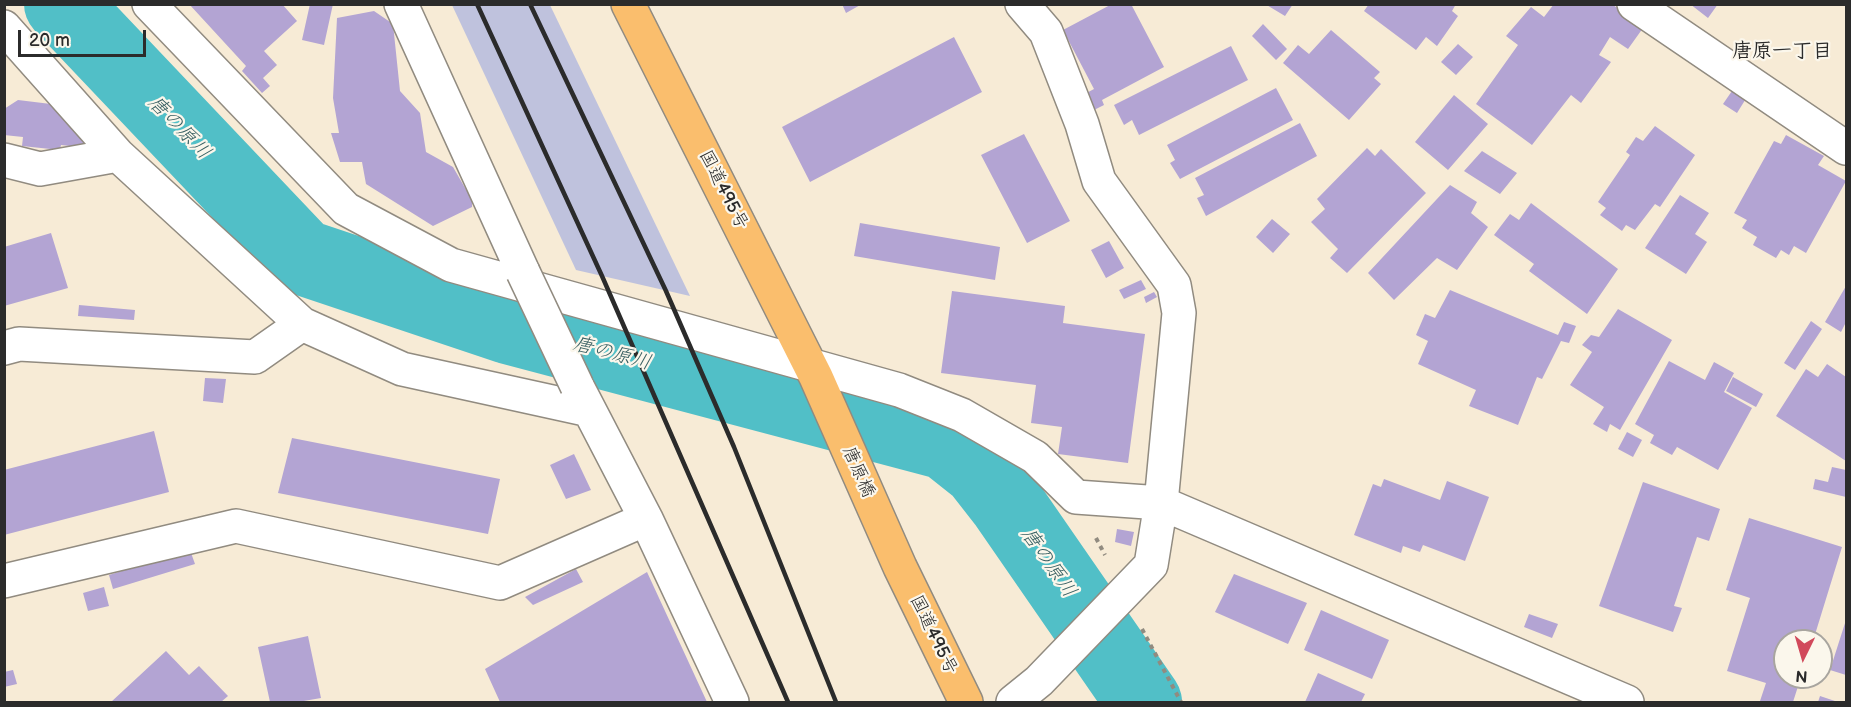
<!DOCTYPE html>
<html>
<head>
<meta charset="utf-8">
<style>
	body { margin:0 }
	#map { position:relative; width:1851px; height:707px; overflow:hidden; background:#f7ebd6; font-family:"Balsamiq Sans",sans-serif }
	canvas { display:block }
	.frame { position:absolute; inset:0; border:6px solid #2b2b2b; pointer-events:none }
	.north { position:absolute; left:1773px; top:629px; width:60px; height:60px; box-sizing:border-box; background:#fbf7ec; border:2px solid #a8a59f; border-radius:50%; rotate:185deg; font-size:16px; font-weight:700; line-height:24px; text-align:center; color:#2b2b2b }
	.north::after { content:''; display:block; margin:auto; width:21px; height:27px; background:#d1495b; clip-path:polygon(50% 0,100% 100%,50% 72%,0 100%) }
	.scale { position:absolute; left:18px; top:30px; width:128px; height:27px; box-sizing:border-box; border:3px solid #2b2b2b; border-top:0; padding-left:8px; font-size:18px; line-height:21px; white-space:nowrap; color:#2b2b2b; -webkit-text-stroke:4px #fbf7ec; paint-order:stroke }
</style>
</head>
<body>
<div id="map">
<canvas width="1851" height="707"></canvas>
<div class="frame"></div>
<div class="north">N</div>
<div class="scale">20 m</div>
</div>
<script>
const c = document.querySelector('canvas').getContext('2d');
c.lineJoin = 'round';
function paint(path, color) {
  c.fillStyle = color;
  c.fill(path, 'evenodd');
}
function toPath(rows) {
  const path = new Path2D();
  for (const r of rows) {
    path.moveTo(r[0], r[1]);
    for (let i = 2; i < r.length; i += 2) path.lineTo(r[i], r[i + 1]);
  }
  return path;
}
function stroke(path, color, width, dash) {
  c.strokeStyle = color;
  c.lineWidth = width;
  c.lineCap = dash ? 'butt' : 'round';
  c.setLineDash(dash || []);
  c.stroke(path);
}
function label(font, color, halo, rows, align = 'center') {
  c.font = font + ' "Balsamiq Sans","Klee One",sans-serif';
  c.lineWidth = 4.5;
  c.setLineDash([]);
  c.textBaseline = 'middle';
  c.strokeStyle = halo;
  c.fillStyle = color;
  for (const [text, x, y, turn = 0] of rows) {
    c.save();
    c.translate(x, y);
    c.rotate((+turn || 0) * Math.PI / 180);
    c.textAlign = isNaN(turn) ? turn : align;
    if (halo) c.strokeText(text, 0, 0);
    c.fillText(text, 0, 0);
    c.restore();
  }
}
paint(toPath([
	[452,5,550,5,690,296,576,270]
]), '#bfc2dd');
stroke(toPath([
	[62,4,302,257,508,326,946,442,980,469,1005,501,1144,702]
]), '#51bfc7', 76);
paint(toPath([
	[189,4,282,4,297,21,264,51,277,65,263,78,270,86,262,93,242,71,246,66],
	[310,4,333,4,324,45,302,40],
	[842,4,862,4,846,13],
	[1112,4,1131,4,1164,67,1102,100,1104,105,1090,112,1081,96,1094,89,1063,30],
	[1265,4,1293,4,1285,16],
	[1369,4,1456,4,1452,11,1458,16,1437,46,1426,37,1416,50,1364,11],
	[1554,4,1612,4,1643,28,1628,49,1610,37,1599,55,1611,62,1581,103,1571,95,1532,145,1476,104,1518,45,1506,36,1531,7,1544,17],
	[1690,4,1718,4,1708,18],
	[374,11,393,24,400,91,420,113,426,152,453,167,472,200,472,207,433,226,366,184,362,162,340,162,331,133,339,133,333,98,337,18],
	[1263,24,1287,49,1276,60,1252,36],
	[1331,30,1380,72,1374,78,1381,84,1349,120,1283,63,1298,45,1309,54],
	[954,37,982,92,810,182,782,127],
	[1458,44,1473,57,1456,75,1441,62],
	[1231,46,1248,80,1139,135,1132,120,1124,125,1114,105],
	[1276,88,1293,120,1180,179,1170,163,1175,160,1167,145],
	[1734,88,1747,97,1737,113,1723,104],
	[1454,95,1488,124,1448,170,1415,142],
	[18,100,59,105,89,131,88,148,61,145,60,150,22,146,23,137,4,135,4,109],
	[1300,123,1317,156,1206,216,1197,198,1204,195,1195,178],
	[1655,126,1695,155,1660,207,1655,204,1635,230,1626,225,1622,231,1600,215,1606,208,1598,202,1630,155,1626,152,1636,137,1643,141],
	[1024,134,1070,221,1027,243,981,155],
	[1786,135,1824,156,1818,165,1846,181,1806,253,1794,246,1789,255,1781,250,1776,258,1753,245,1757,237,1742,228,1747,220,1734,213,1774,141,1781,144],
	[1367,148,1375,156,1381,149,1426,193,1347,273,1330,258,1338,249,1311,222,1325,209,1317,199],
	[1482,151,1517,173,1500,194,1464,171],
	[1450,185,1477,202,1471,213,1488,227,1457,270,1437,258,1394,300,1368,273],
	[1680,195,1709,213,1695,234,1707,242,1686,274,1645,248],
	[1531,203,1618,269,1587,314,1529,271,1534,264,1494,235,1510,214,1519,220],
	[1272,219,1290,234,1273,253,1256,237],
	[860,223,1000,247,995,280,854,256],
	[51,233,68,288,4,306,4,247],
	[1109,241,1124,268,1106,278,1091,250],
	[1141,280,1146,289,1124,299,1119,290],
	[1846,286,1846,322,1841,332,1825,322],
	[1450,290,1558,335,1564,322,1576,326,1569,343,1561,341,1542,379,1537,377,1518,425,1469,406,1476,390,1418,364,1428,341,1416,335,1425,314,1435,318],
	[952,291,1065,306,1063,323,1145,334,1128,463,1058,454,1062,427,1031,423,1036,385,941,373],
	[1154,292,1157,297,1146,303,1144,297],
	[79,305,135,310,134,320,78,316],
	[1618,309,1672,340,1620,430,1610,424,1607,432,1593,424,1604,407,1570,385,1592,352,1582,345,1591,335,1599,337],
	[1811,321,1822,329,1795,370,1784,363],
	[1669,361,1705,380,1714,362,1734,373,1724,392,1752,408,1718,470,1677,447,1672,455,1650,443,1654,435,1635,424],
	[1827,364,1846,377,1846,461,1776,416,1806,369,1818,377],
	[1733,377,1763,394,1756,407,1726,391],
	[205,378,226,379,223,403,203,401],
	[154,431,169,492,4,535,4,470],
	[1627,432,1642,440,1633,457,1618,449],
	[292,438,500,479,488,534,278,493],
	[574,454,591,490,566,499,550,465],
	[1832,467,1846,470,1846,497,1813,489,1815,479,1828,482],
	[1384,479,1440,500,1447,481,1489,497,1465,561,1423,545,1420,552,1403,546,1401,553,1354,535,1373,484,1381,487],
	[1643,482,1720,509,1709,541,1697,537,1674,606,1682,608,1673,632,1599,606],
	[1749,518,1842,547,1813,641,1785,641,1785,677,1801,677,1793,702,1766,702,1760,701,1766,683,1727,671,1750,598,1726,590],
	[1117,529,1134,532,1131,546,1115,542],
	[190,550,195,564,113,589,109,575],
	[576,569,583,582,533,605,525,597],
	[647,572,707,702,500,702,485,669],
	[1234,574,1307,603,1288,644,1215,612],
	[104,587,109,606,88,611,83,593],
	[1321,610,1389,640,1372,679,1304,650],
	[1529,614,1558,624,1552,638,1524,627],
	[1846,620,1846,675,1830,670],
	[308,636,321,698,298,702,270,702,258,647],
	[166,651,189,675,199,666,228,696,221,702,111,702],
	[13,670,17,684,4,687,4,672],
	[1318,673,1365,694,1361,702,1305,702],
	[1820,696,1838,702,1818,702]
]), '#b3a4d3');
const minor = toPath([
	[149,4,346,209,451,265,899,390,962,415,1035,457,1076,497,1161,503,1179,313,1174,285,1099,181,1082,124,1046,32,1022,4],
	[401,4,523,272],
	[1634,4,1846,148],
	[4,27,118,155],
	[4,160,40,169,118,155,302,324,402,369,589,410],
	[4,348,19,344,255,357,302,324],
	[579,390,646,519,732,702],
	[4,581,236,526,500,583,646,519],
	[1013,702,1039,681,1151,565,1161,503,1627,702]
]);
const trunk = toPath([
	[628,4,816,377,900,567,966,702]
]);
stroke(minor, '#918b80', 36);
stroke(trunk, '#918b80', 36);
stroke(toPath([
	[1096,538,1105,555],
	[1142,629,1181,702]
]), '#918b80', 4, [4.5, 4.5]);
stroke(minor, '#fff', 33);
stroke(trunk, '#fabe6d', 33);
stroke(toPath([
	[477,4,602,276,788,702],
	[530,4,666,291,734,447,836,702]
]), '#2b2b2b', 4.5);
const minorBridge = toPath([
	[523,272,577,386]
]);
stroke(minorBridge, '#918b80', 36, []);
stroke(minorBridge, '#fff', 33);
label('18px', '#2b2b2b', '#fbf7ec', [
	["国道495号",723,190,63],
	["唐原橋",858,472,66],
	["国道495号",933,635,64]
]);
label('bold 20px', '#2b2b2b', '#fbf7ec', [
	["唐原一丁目",1782,52]
]);
label('italic 20px', '#385f62', '#fbf7ec', [
	["唐の原川",179,128,46],
	["唐の原川",612,354,15],
	["唐の原川",1048,563,55]
]);
</script>
</body>
</html>
